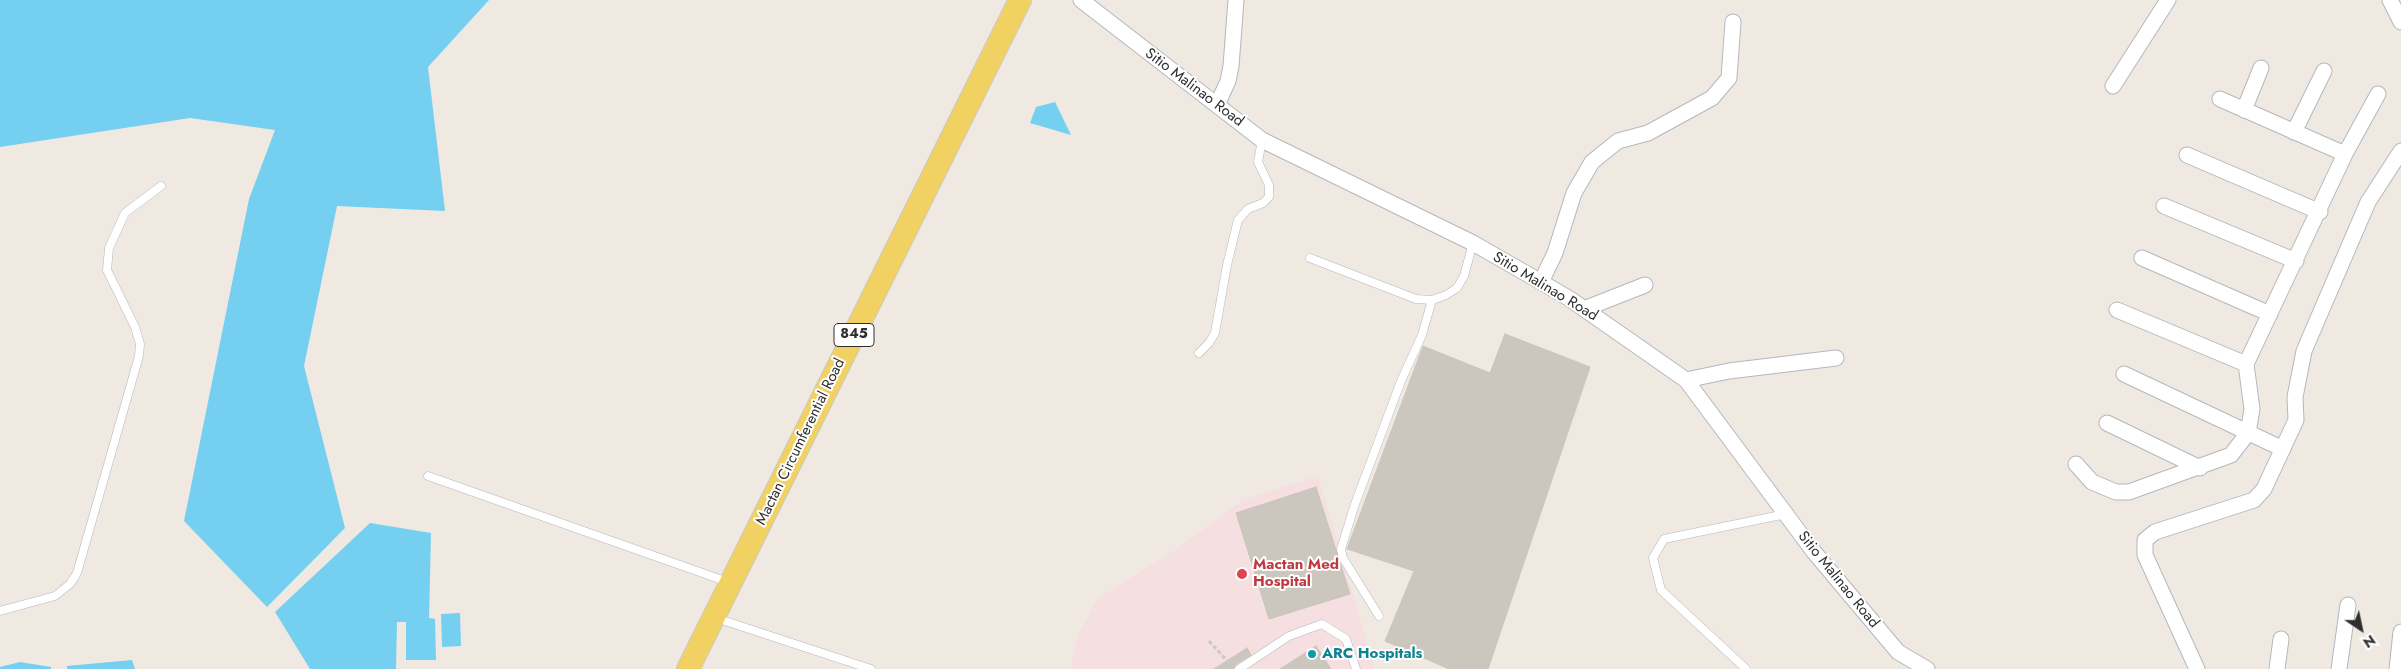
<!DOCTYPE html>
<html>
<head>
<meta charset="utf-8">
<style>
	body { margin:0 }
	#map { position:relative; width:2401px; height:669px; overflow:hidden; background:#efe9e1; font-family:Jost,sans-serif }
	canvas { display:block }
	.north { position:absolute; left:2336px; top:604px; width:50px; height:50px; -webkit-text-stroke:4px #fff; paint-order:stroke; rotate:146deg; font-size:14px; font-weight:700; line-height:20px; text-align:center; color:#2e2e2e }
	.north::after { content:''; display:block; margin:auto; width:18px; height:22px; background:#2e2e2e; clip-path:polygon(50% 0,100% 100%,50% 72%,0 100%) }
</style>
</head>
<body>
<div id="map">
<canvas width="2401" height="669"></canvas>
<div class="north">N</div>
</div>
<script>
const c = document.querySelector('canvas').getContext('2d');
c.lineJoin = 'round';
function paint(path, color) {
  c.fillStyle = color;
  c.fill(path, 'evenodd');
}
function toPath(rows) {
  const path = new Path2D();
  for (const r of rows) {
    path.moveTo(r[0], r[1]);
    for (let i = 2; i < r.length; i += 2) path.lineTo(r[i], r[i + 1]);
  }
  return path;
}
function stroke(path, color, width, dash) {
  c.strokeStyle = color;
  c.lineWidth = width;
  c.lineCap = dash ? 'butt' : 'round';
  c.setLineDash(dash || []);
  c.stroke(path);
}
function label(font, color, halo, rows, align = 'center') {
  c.font = font + ' Jost,sans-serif';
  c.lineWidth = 4;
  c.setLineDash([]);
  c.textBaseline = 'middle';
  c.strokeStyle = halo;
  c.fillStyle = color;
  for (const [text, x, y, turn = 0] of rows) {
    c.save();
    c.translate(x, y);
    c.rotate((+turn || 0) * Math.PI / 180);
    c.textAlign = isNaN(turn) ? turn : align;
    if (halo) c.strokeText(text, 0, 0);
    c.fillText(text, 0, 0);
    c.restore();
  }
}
paint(toPath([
	[1318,476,1375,669,1071,669,1077,637,1098,598,1175,550,1243,500]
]), '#f5dfe0');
paint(toPath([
	[0,0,489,0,428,67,445,211,337,206,304,366,345,528,267,607,184,521,249,199,275,130,190,118,0,147],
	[1055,102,1071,135,1030,123,1036,107],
	[370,523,431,533,429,618,435,619,436,660,406,660,406,622,397,622,396,669,310,669,275,612],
	[460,613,461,646,442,647,441,614],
	[132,660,135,669,67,669,67,666],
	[20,662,51,667,51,669,0,669,0,667]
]), '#75cff0');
const building = toPath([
	[1505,334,1590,367,1488,669,1449,669,1385,641,1414,571,1347,549,1423,346,1490,373,1505,334],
	[1316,487,1350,594,1269,619,1236,513,1316,487],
	[1316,646,1331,669,1280,669,1316,646],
	[1247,648,1251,655,1236,664,1233,669,1214,669,1247,648]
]);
paint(building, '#cbc7bf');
stroke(building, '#cbc5ba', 1);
const lane = toPath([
	[1310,258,1416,299,1432,300,1446,295,1457,288,1464,276,1473,243],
	[1199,353,1209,343,1215,333,1227,265,1238,220,1248,209,1263,203,1269,197,1269,185,1258,162,1262,140],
	[428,476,728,582],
	[0,611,55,596,70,584,77,573,139,356,140,344,135,327,107,270,109,248,125,213,161,186],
	[1379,616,1343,558,1341,549,1355,504,1401,381,1422,335,1432,300],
	[716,618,871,669],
	[1239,669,1289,636,1322,624,1346,639,1356,669],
	[1746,669,1661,590,1653,558,1664,539,1786,514]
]);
const street = toPath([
	[1081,0,1262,140,1473,243,1541,282,1570,299,1686,380,1814,552,1898,652,1927,669],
	[2390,0,2401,22],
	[2113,86,2168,0],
	[2220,99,2345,154],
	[1217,105,1228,81,1231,66,1236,0],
	[2244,110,2261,68],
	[2294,132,2324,71],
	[2187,155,2320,212],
	[2164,206,2296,261],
	[2142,258,2270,314],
	[1541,282,1555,253,1574,193,1592,162,1618,141,1648,133,1712,98,1729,78,1733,22],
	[1584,309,1645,285],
	[2117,310,2246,364],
	[2124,374,2283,449],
	[1686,380,1729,371,1836,358],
	[2107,423,2200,468],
	[2076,464,2092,482,2116,492,2129,492,2231,455,2248,433,2252,409,2246,364,2345,154,2378,94],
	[2197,669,2145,555,2145,540,2155,532,2254,500,2264,489,2296,420,2295,397,2304,351,2368,202,2401,151],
	[2277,669,2281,639],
	[2339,669,2348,605],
	[2397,669,2401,632]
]);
const primary = toPath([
	[688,669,1020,0]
]);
stroke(lane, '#b4b7c1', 9);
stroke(street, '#b4b7c1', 17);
stroke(primary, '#c9c9c9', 24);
stroke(toPath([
	[1209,641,1230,664]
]), '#c9c9c9', 3, [4, 2.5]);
stroke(lane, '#fff', 8);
stroke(street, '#fff', 15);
stroke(primary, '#f2d163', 22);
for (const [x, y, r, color] of [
	[1242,574,6,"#e0444e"],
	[1312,654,5,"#0f9aa8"]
]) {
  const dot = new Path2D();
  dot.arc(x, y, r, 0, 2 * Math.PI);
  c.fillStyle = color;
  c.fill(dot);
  stroke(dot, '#fff', 2);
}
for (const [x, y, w] of [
	[854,335,40]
]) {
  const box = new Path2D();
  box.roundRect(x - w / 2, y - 11.5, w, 23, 4);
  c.fillStyle = '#fff';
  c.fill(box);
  stroke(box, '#2e2e2e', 1);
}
label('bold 14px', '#2e2e2e', null, [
	["845",854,335]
]);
label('15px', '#2e2e2e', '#fff', [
	["Sitio Malinao Road",1194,88,37],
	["Sitio Malinao Road",1545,287,31],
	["Mactan Circumferential Road",801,442,-64],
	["Sitio Malinao Road",1838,580,51]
]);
label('bold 15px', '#be3a42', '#fff', [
	["Mactan Med",1253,565],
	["Hospital",1253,582]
], 'left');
label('bold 15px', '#0d838f', '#fff', [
	["ARC Hospitals",1322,654]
], 'left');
</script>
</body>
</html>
